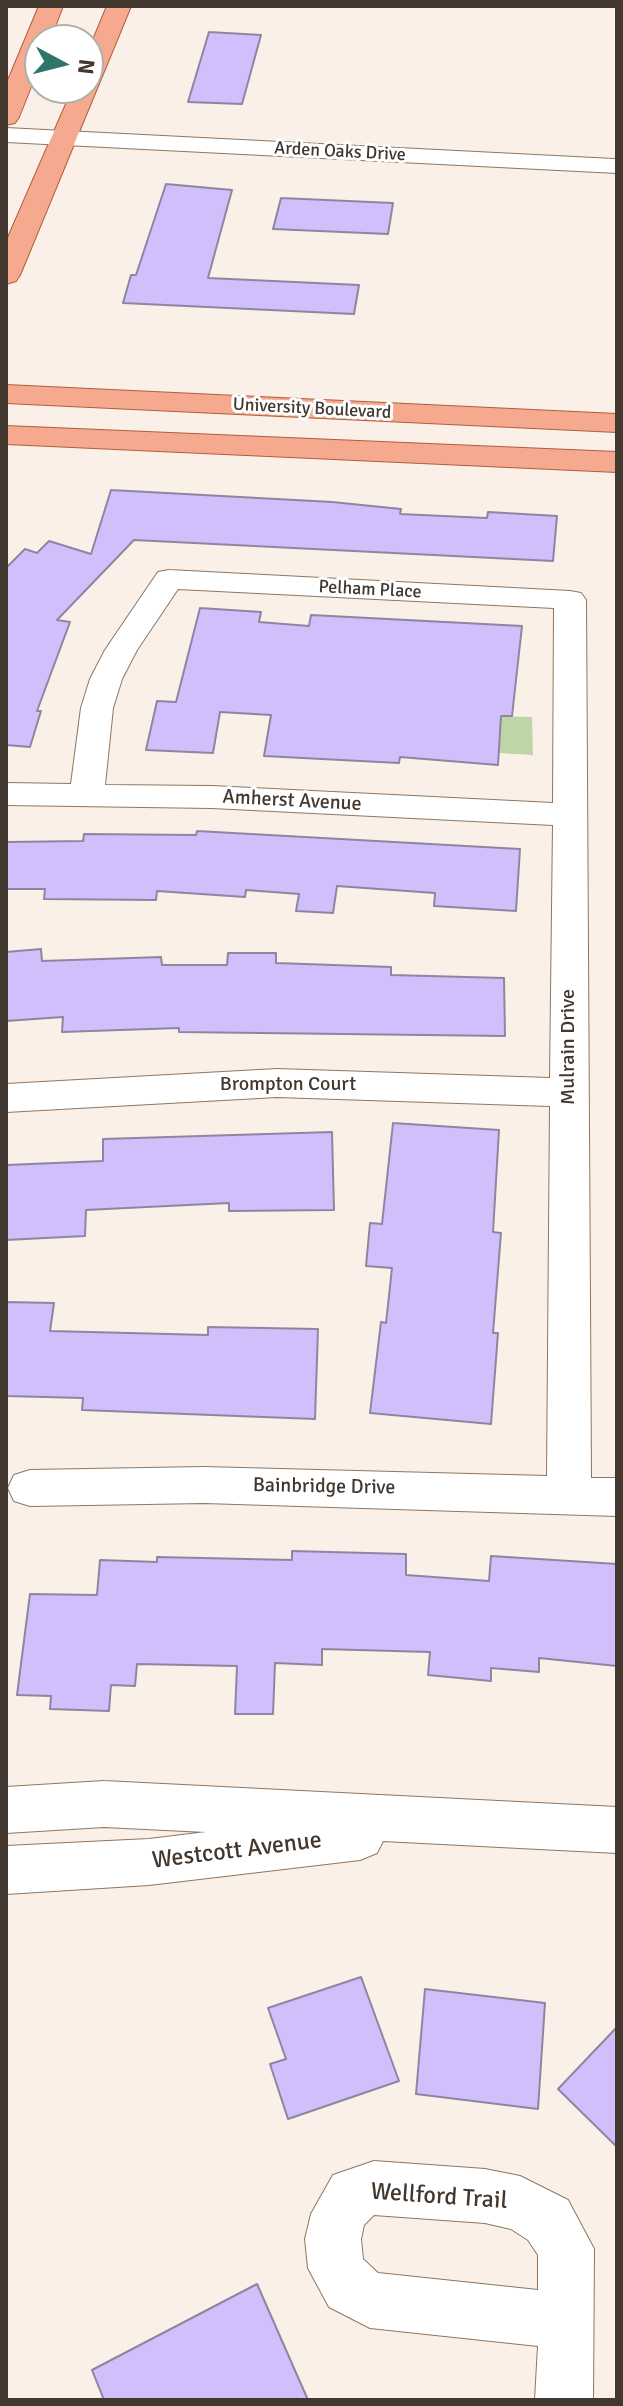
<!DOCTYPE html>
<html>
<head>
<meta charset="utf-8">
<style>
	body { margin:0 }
	#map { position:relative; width:623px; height:2406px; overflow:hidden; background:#fbf0e7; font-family:Signika,sans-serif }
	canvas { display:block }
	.frame { position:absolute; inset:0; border:8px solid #43382f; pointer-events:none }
	.north { position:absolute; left:24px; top:24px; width:80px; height:80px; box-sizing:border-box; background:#fff; border:2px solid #b4afac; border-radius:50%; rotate:97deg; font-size:22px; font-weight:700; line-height:32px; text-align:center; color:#43382f }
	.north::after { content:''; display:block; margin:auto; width:28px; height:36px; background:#2f756c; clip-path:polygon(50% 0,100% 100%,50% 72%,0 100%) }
</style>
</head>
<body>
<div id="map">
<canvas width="623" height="2406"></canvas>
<div class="frame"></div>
<div class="north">N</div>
</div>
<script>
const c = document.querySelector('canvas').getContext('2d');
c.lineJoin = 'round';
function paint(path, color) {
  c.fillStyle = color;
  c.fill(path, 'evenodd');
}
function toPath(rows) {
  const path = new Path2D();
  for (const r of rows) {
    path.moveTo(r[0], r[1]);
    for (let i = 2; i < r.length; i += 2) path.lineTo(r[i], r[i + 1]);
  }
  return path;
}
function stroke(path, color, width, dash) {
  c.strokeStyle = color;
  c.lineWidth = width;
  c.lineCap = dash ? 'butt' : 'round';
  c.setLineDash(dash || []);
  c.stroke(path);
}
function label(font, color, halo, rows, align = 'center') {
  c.font = font + ' Signika,sans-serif';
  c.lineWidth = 6;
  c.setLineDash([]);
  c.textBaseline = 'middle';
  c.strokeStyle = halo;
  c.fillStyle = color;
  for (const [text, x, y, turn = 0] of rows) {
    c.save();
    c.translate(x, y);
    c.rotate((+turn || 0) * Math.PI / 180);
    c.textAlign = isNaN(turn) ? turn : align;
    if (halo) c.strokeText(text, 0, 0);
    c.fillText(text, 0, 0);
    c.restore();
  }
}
paint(toPath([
	[501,716,532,717,533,755,499,753]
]), '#bed5a8');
const building = toPath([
	[209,32,261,35,242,104,188,102,209,32],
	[166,184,232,190,208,278,359,285,354,314,123,303,131,275,136,275,166,184],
	[281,198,393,203,388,234,273,229,281,198],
	[111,490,332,502,401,509,400,514,487,518,488,512,557,516,553,561,134,540,57,620,70,622,37,711,41,711,30,747,6,745,6,568,25,549,37,553,49,541,91,554,111,490],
	[200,608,261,612,259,622,309,626,311,615,522,626,512,716,501,716,498,765,400,757,399,763,264,756,271,715,220,712,213,753,146,750,157,701,176,702,200,608],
	[197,831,520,849,516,911,434,906,435,893,337,886,333,913,296,911,299,894,246,890,245,897,157,891,156,900,44,899,45,889,6,889,6,842,83,841,84,834,196,835,197,831],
	[41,949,42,961,161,957,162,965,227,965,228,953,276,953,276,963,391,967,391,975,504,978,505,1036,179,1032,179,1028,62,1032,63,1017,6,1021,6,952,41,949],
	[393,1123,499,1130,493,1232,501,1233,493,1333,498,1333,491,1424,370,1413,381,1322,386,1323,392,1268,366,1266,370,1223,382,1224,393,1123],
	[332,1132,334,1210,229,1211,229,1203,86,1210,85,1236,6,1240,6,1165,103,1161,103,1139,332,1132],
	[6,1302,54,1303,50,1331,208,1335,208,1327,318,1329,315,1419,82,1410,83,1398,6,1396,6,1302],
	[292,1551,406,1554,406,1575,489,1581,491,1556,617,1564,617,1666,539,1658,539,1672,491,1668,491,1681,428,1675,430,1652,322,1649,322,1665,275,1663,273,1714,235,1714,237,1666,137,1664,135,1686,111,1685,109,1711,50,1709,51,1696,17,1695,30,1594,97,1595,100,1560,157,1562,157,1557,292,1560,292,1551],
	[361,1977,399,2081,288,2119,270,2064,286,2059,268,2008,361,1977],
	[425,1989,545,2003,538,2109,416,2094,425,1989],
	[617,2027,617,2147,558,2089,617,2027],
	[257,2284,308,2400,104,2400,92,2370,257,2284]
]);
paint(building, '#d0bffa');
stroke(building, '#8d86a2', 2);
const minor = toPath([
	[6,128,614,159,617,159,617,173,6,142,6,128],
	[169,570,570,591,581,593,586,600,591,1478,617,1478,617,1516,204,1503,30,1506,14,1501,8,1488,14,1475,30,1470,204,1467,547,1476,550,1106,277,1097,6,1112,6,1084,277,1069,550,1078,553,825,212,808,6,805,6,783,71,784,81,708,90,679,105,650,158,572,169,570],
	[178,589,554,608,553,803,212,786,105,785,113,708,122,679,137,650,178,589],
	[104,1781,617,1807,617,1853,383,1841,377,1853,360,1860,149,1885,6,1894,6,1846,149,1839,206,1832,104,1827,6,1833,6,1787,104,1781],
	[374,2161,485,2169,520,2176,568,2200,594,2249,593,2400,535,2400,538,2346,370,2328,329,2307,308,2268,305,2239,311,2214,333,2175,374,2161],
	[374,2215,485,2223,511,2229,528,2240,538,2255,538,2290,378,2273,363,2259,361,2239,364,2225,374,2215]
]);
const major = toPath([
	[39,6,63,6,50,40,40,40,40,64,19,117,15,123,6,125,6,85,39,6],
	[107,6,131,6,20,275,16,281,6,284,6,242,73,88,88,88,88,52,107,6],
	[6,385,617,414,617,432,6,403,6,385],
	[6,426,617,452,617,472,6,444,6,426]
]);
stroke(minor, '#8e7661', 2);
stroke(major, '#b25d3d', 2);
paint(minor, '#fff');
paint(major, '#f5aa8f');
label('18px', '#43382f', '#fff', [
	["Arden Oaks Drive",340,152,3],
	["University Boulevard",312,409,3],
	["Pelham Place",370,590,3]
]);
label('20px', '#43382f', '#fff', [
	["Amherst Avenue",292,801,3],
	["Mulrain Drive",569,1047,-90],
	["Brompton Court",288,1085],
	["Bainbridge Drive",324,1487,1]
]);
label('24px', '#43382f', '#fff', [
	["Westcott Avenue",237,1851,-7],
	["Wellford Trail",439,2197,4]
]);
</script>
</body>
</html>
